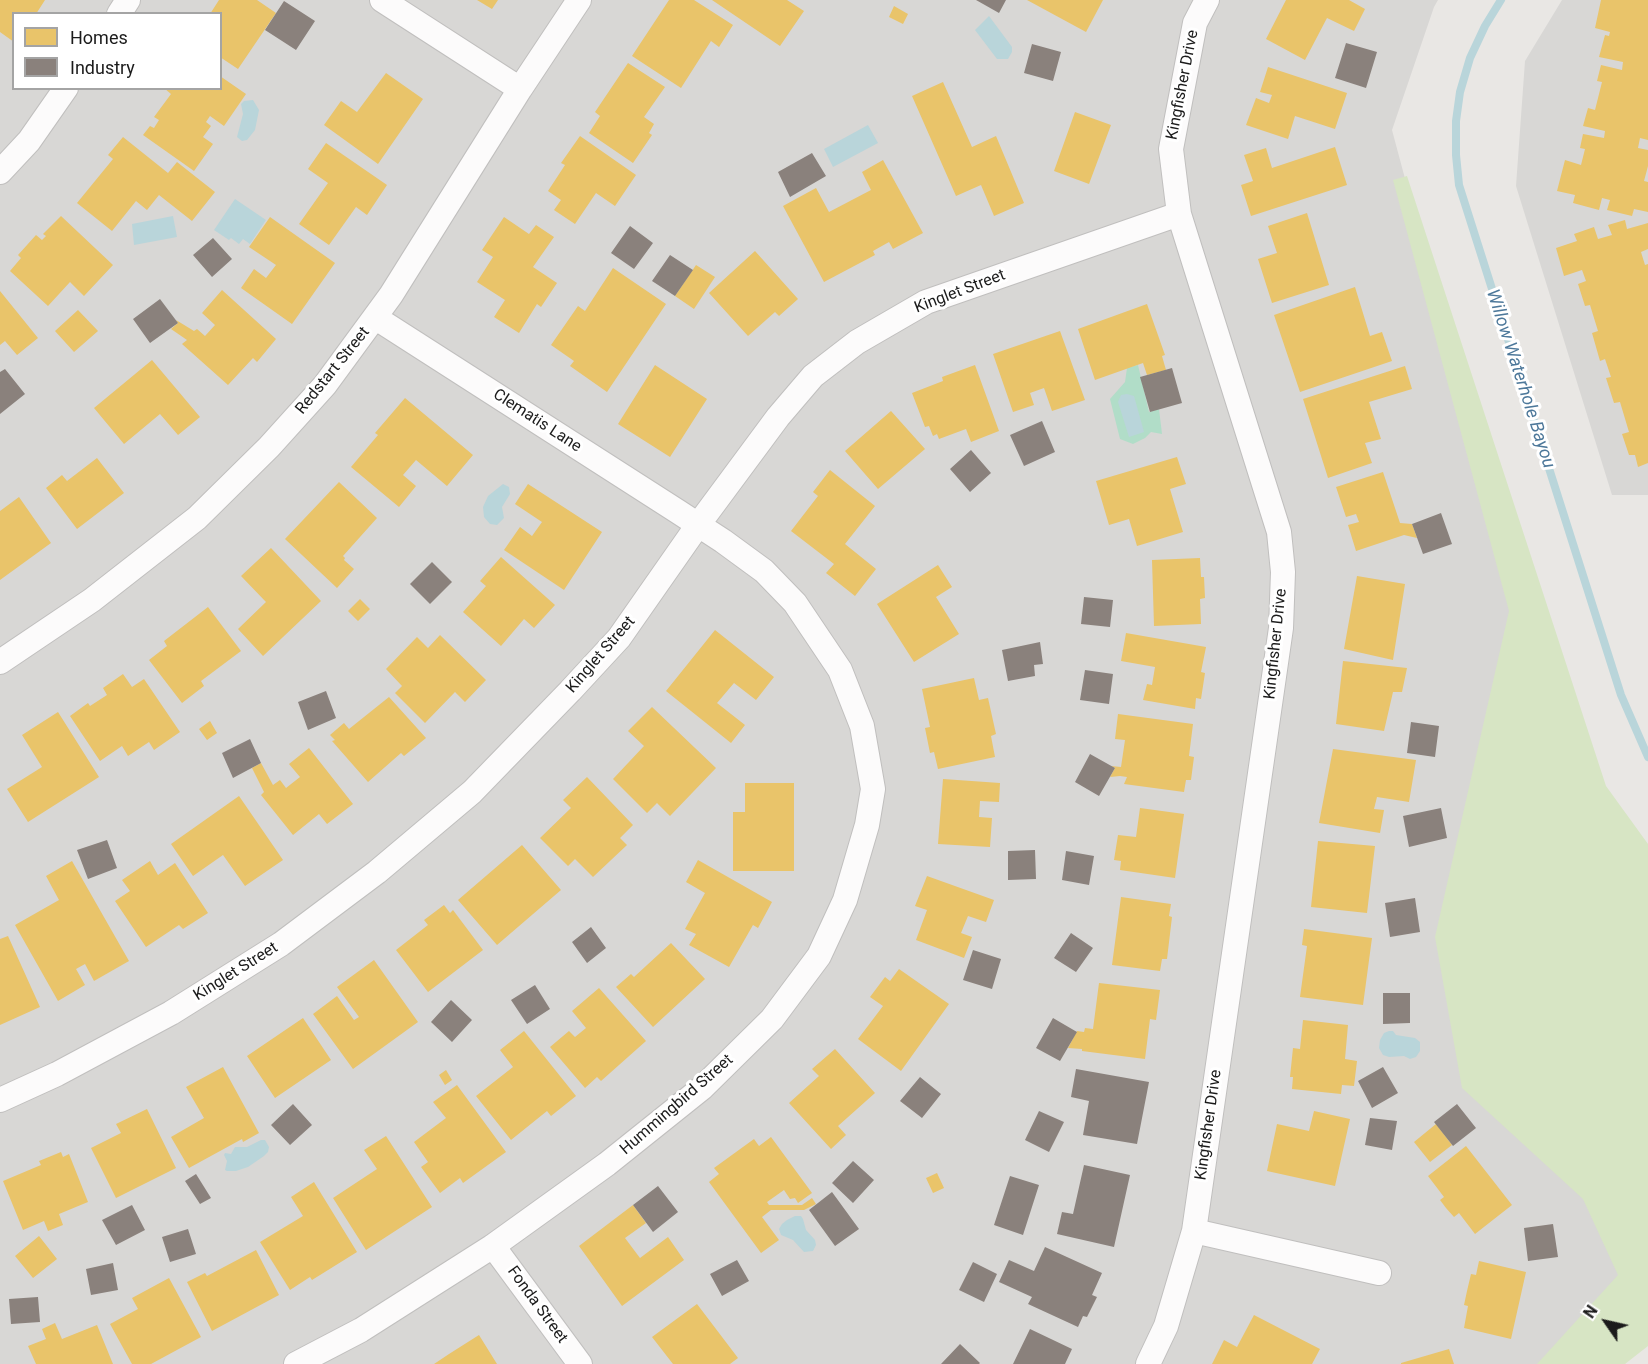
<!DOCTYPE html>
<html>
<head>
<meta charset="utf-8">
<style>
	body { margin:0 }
	#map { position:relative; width:1648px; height:1364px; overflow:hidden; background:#e9e7e4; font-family:Roboto,sans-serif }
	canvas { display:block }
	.legend { position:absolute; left:12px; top:12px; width:210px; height:78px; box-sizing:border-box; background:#fff; border:2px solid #a4a4a4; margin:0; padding:8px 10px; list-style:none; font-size:18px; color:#1b1b1b }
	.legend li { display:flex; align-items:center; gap:12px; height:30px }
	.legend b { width:30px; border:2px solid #a4a4a4 }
	.north { position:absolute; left:1576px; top:1292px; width:60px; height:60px; -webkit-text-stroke:4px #fff; paint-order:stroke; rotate:304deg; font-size:16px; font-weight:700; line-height:24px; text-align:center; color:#1b1b1b }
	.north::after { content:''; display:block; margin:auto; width:21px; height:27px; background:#1b1b1b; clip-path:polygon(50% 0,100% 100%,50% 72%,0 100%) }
</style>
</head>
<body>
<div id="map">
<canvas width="1648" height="1364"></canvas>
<ul class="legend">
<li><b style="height:16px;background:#e9c46a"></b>Homes</li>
<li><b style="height:16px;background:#8a817c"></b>Industry</li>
</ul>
<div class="north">N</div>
</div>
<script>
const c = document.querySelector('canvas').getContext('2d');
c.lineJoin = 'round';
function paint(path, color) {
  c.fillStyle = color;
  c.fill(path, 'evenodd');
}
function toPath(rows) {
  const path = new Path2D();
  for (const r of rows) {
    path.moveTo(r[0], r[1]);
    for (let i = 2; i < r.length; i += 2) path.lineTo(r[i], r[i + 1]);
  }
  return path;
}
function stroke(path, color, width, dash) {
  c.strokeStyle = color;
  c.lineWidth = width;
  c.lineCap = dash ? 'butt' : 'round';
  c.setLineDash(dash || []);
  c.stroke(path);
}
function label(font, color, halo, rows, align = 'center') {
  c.font = font + ' Roboto,sans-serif';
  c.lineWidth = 6;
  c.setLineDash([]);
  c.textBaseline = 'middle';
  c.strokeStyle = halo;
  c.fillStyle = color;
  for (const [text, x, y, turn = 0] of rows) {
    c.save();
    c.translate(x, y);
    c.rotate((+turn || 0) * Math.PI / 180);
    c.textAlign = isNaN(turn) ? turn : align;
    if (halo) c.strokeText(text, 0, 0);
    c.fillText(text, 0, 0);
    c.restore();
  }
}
paint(toPath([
	[0,0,1438,0,1434,7,1392,130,1530,646,1598,1195,1639,1269,1558,1364,0,1364],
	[14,14,220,14,220,88,14,88],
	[1562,0,1648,0,1648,495,1612,495,1516,186,1525,61]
]), '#d8d7d5');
paint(toPath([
	[1407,176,1606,786,1648,844,1648,1346,1625,1364,1537,1364,1618,1275,1583,1199,1462,1088,1435,937,1509,611,1393,180]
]), '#d7e5c4');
paint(toPath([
	[1138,365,1149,412,1159,409,1162,434,1151,432,1145,438,1133,444,1120,439,1110,399,1125,382,1127,368]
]), '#b1ddc8');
paint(toPath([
	[989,16,1012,47,1012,52,1008,59,997,59,975,30],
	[253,100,259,110,255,130,247,140,242,141,237,137,243,114,241,104,244,101],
	[868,125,878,143,833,167,824,149],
	[235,199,266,220,250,244,243,239,239,244,231,238,229,240,214,230],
	[173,216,177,237,134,245,132,224],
	[1127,394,1134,396,1144,432,1129,437,1118,402,1121,395],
	[503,484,509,487,510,494,502,507,504,518,497,525,490,524,484,517,483,507,488,496],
	[1389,1031,1393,1031,1396,1035,1415,1038,1420,1042,1420,1051,1416,1057,1410,1059,1404,1056,1389,1057,1383,1055,1379,1048,1380,1040,1384,1033],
	[261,1140,265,1140,269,1147,268,1152,264,1156,248,1167,236,1171,227,1171,225,1170,227,1161,224,1155,225,1153,231,1154,235,1147,247,1147],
	[795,1216,801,1216,803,1219,806,1230,815,1240,816,1245,813,1251,804,1252,793,1240,781,1235,779,1229,782,1224,787,1220]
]), '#b9d5da');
paint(toPath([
	[0,0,45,0,36,14,14,14,14,42,0,32],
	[219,0,257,0,276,13,238,69,220,57,220,14,210,14],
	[477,0,498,0,492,9],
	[669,0,694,0,733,25,719,47,711,41,681,88,632,56],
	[712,0,787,0,804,11,780,46],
	[1027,0,1103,0,1086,32],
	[1286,0,1349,0,1365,9,1354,31,1327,18,1305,60,1266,39],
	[1601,0,1648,0,1648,140,1640,138,1638,148,1648,150,1648,166,1644,181,1648,182,1648,212,1634,209,1632,216,1607,210,1610,200,1602,198,1599,210,1573,203,1575,195,1557,191,1565,160,1581,165,1585,149,1580,148,1583,134,1604,138,1605,131,1583,126,1588,108,1595,110,1602,82,1597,81,1601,65,1622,70,1623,62,1599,57,1605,35,1609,36,1610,32,1595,28],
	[894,6,908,14,903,24,889,17],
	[628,63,665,87,644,117,654,124,649,133,652,135,633,163,589,133,600,116,595,112],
	[1268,67,1347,93,1335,129,1295,116,1288,139,1246,125,1256,98,1269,103,1272,95,1260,92],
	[386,73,423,99,378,164,324,125,341,101,357,112],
	[220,76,246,94,224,126,210,116,206,122,211,126,203,137,213,144,194,171,143,135,150,126,154,128,159,120,154,117,171,94,164,88,220,88],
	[943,82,972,147,996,136,1024,203,994,216,981,185,956,196,912,96],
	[1075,112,1111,125,1089,184,1054,171],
	[580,136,636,175,615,206,596,193,575,224,554,210,561,200,548,191,565,165,561,163],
	[123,137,168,173,177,162,215,192,192,221,159,195,147,210,136,201,112,231,77,203,113,159,108,155],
	[326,143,387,185,367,215,356,207,329,245,299,224,328,183,308,169],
	[1335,147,1347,185,1251,216,1241,185,1253,181,1244,155,1266,148,1272,168],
	[883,160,923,233,893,249,889,242,873,251,875,255,824,282,783,206,816,188,829,212,871,190,862,172],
	[1307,213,1329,285,1272,303,1258,259,1277,253,1268,226],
	[61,216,113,265,84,296,70,282,48,306,10,271,21,258,18,255,36,235,42,240,46,236,43,234],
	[270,217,335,263,292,324,241,288,254,269,266,278,276,265,249,247],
	[504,217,529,234,536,225,554,237,533,267,557,283,541,307,537,304,519,333,494,317,505,300,477,282,493,257,482,250],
	[1625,220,1627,229,1648,223,1648,249,1641,252,1645,265,1648,264,1648,463,1638,467,1635,455,1629,455,1622,434,1629,432,1620,402,1614,403,1606,378,1611,377,1605,359,1600,361,1592,333,1598,331,1590,305,1585,306,1578,284,1586,281,1582,270,1564,276,1556,248,1577,241,1574,234,1594,227,1598,239,1612,235,1608,225],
	[755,251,798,299,779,316,775,312,748,336,709,293],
	[696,265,715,277,694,309,675,296],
	[613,268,666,304,607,392,570,366,574,361,551,345,578,306,585,311],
	[1355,287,1370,336,1382,332,1392,361,1300,392,1274,315],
	[222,290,276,339,257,362,253,358,228,385,182,344,187,340,171,329,178,323,176,320,194,331,197,329,205,336,215,325,202,313],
	[0,291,38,338,17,355,5,341,0,345],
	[1147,304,1165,355,1162,356,1166,370,1147,375,1143,363,1095,380,1078,329],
	[78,310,98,331,74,352,55,331],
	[1060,331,1085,400,1052,411,1044,388,1030,393,1034,405,1013,412,993,354],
	[152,360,200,417,178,435,160,414,124,444,94,408],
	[655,365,707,399,670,457,618,424],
	[975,365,999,431,971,442,966,429,939,439,937,434,933,436,929,426,925,427,912,393,943,381,942,377],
	[1405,366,1412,389,1369,402,1381,439,1365,443,1372,463,1328,478,1303,399],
	[405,398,473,455,447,486,416,460,403,475,416,486,399,507,351,467,378,435,375,433],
	[891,411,925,449,878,489,845,451],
	[1177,457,1186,484,1170,489,1183,532,1137,546,1129,519,1109,525,1096,481],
	[97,458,124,493,77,529,46,488,62,475,67,481],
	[830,470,875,506,845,544,876,569,855,596,826,573,834,564,791,531,818,496,813,492],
	[1383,472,1400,523,1412,524,1417,538,1404,535,1356,551,1348,525,1359,522,1356,514,1346,517,1336,487],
	[339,482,377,518,343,556,345,558,344,560,354,569,337,588,285,539],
	[528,484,602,532,564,590,504,550,520,527,532,536,542,522,515,504],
	[19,497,51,543,0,580,0,511],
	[271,548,321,601,263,656,238,629,266,602,241,576],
	[501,557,555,605,534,628,524,619,501,646,463,612,486,586,480,581],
	[1200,558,1201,577,1204,577,1205,598,1200,599,1201,624,1154,626,1152,560],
	[938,565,952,587,936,597,959,634,914,662,877,604],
	[1357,576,1405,584,1393,660,1344,649],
	[360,599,370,609,358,621,348,611],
	[208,607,241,651,201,681,204,686,182,703,149,660,167,646,164,641],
	[715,630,774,677,756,700,734,683,717,703,745,725,731,743,666,691],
	[1126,633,1206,647,1201,672,1205,673,1201,699,1196,698,1195,709,1143,700,1147,684,1152,685,1155,667,1121,661],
	[440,635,486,680,465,702,455,692,425,723,395,693,402,686,386,669,417,637,428,648],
	[1343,661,1407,668,1402,692,1393,692,1384,731,1336,724],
	[123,674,132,687,144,679,180,732,154,750,149,742,128,756,122,746,100,761,70,716,88,703,90,706,107,695,103,688],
	[974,678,979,700,988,698,996,734,991,736,995,757,938,769,934,752,930,753,925,728,930,727,922,689],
	[389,697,426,738,404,756,401,753,368,782,332,741,335,740,330,735,344,723,349,729],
	[652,707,716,768,670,816,657,803,647,813,613,779,644,746,628,731],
	[58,712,99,777,28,822,7,789,42,767,22,735],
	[1118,714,1193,724,1189,756,1194,757,1191,780,1186,780,1184,792,1124,784,1127,777,1120,776,1110,777,1115,768,1111,766,1121,767,1125,740,1115,739],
	[210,721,217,733,207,740,199,729],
	[309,748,353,804,327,824,319,814,293,835,261,795,264,792,252,768,261,763,273,785,280,780,286,788,300,777,289,764],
	[1333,749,1416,760,1409,802,1377,797,1374,809,1384,810,1380,833,1319,823],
	[587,777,633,825,620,838,627,845,593,877,575,859,568,866,540,838,571,808,563,800],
	[943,779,1000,783,999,802,980,801,979,817,992,818,990,847,938,844],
	[745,783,794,783,794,871,733,871,733,812,745,812],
	[239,796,283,860,245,886,223,855,193,876,171,844],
	[1140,808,1184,814,1175,878,1120,870,1121,861,1114,860,1118,835,1136,837],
	[1318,841,1375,846,1367,913,1311,907],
	[522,845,561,890,497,945,458,900],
	[698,860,772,902,758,928,753,925,729,967,689,945,696,934,685,929,705,893,686,882],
	[72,861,129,961,94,981,85,964,76,969,85,985,58,1001,15,925,59,900,46,876],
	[150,861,158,875,175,863,208,913,183,929,179,925,146,947,115,901,130,891,122,880],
	[927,876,994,900,986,922,968,916,961,933,972,937,964,958,916,940,927,910,915,906],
	[1121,897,1171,904,1169,916,1172,917,1167,959,1162,959,1160,971,1112,965],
	[444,905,450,913,453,910,483,950,428,992,396,950,428,925,424,920],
	[1304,929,1372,938,1363,1005,1300,997,1307,946,1302,945],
	[8,936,40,1007,0,1025,0,939],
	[671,943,705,979,653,1027,616,987,631,974,634,977],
	[374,960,418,1022,353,1069,313,1014,337,996,354,1020,359,1017,337,987],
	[899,969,949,1004,901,1071,858,1039,883,1006,870,997,885,977,890,981],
	[1099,983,1160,990,1156,1020,1150,1019,1145,1059,1082,1051,1082,1049,1068,1048,1077,1031,1084,1032,1085,1028,1093,1029],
	[599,988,646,1041,601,1081,597,1077,585,1088,550,1047,569,1031,575,1037,586,1028,572,1011],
	[303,1018,331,1060,275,1098,247,1056],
	[1303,1020,1348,1025,1345,1059,1357,1061,1354,1086,1342,1085,1341,1094,1292,1089,1293,1077,1290,1077,1293,1048,1300,1049],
	[524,1031,576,1096,551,1116,547,1111,511,1140,476,1096,513,1067,500,1050],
	[835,1049,875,1093,838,1126,846,1135,831,1149,789,1103,819,1076,812,1069],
	[223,1067,259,1133,243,1142,242,1139,189,1168,171,1137,204,1118,186,1087],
	[446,1070,452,1080,445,1085,439,1075],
	[457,1085,506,1152,463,1183,460,1178,440,1193,421,1167,428,1162,414,1142,446,1118,433,1102],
	[147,1109,176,1168,116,1198,91,1148,121,1133,116,1124],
	[1314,1111,1350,1119,1335,1186,1267,1171,1277,1124,1309,1131],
	[1436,1124,1452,1145,1430,1162,1414,1142],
	[386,1136,432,1207,366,1250,333,1198,377,1169,364,1150],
	[771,1137,812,1193,798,1203,795,1198,790,1199,784,1190,767,1202,769,1205,802,1205,812,1198,816,1204,804,1210,771,1210,762,1217,779,1240,761,1253,709,1182,719,1174,714,1168,754,1139,759,1146],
	[1466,1146,1512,1205,1475,1234,1459,1213,1454,1217,1446,1208,1440,1200,1444,1197,1428,1176],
	[61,1152,63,1157,69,1154,88,1202,59,1214,63,1225,48,1231,44,1221,23,1230,3,1181,41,1165,39,1161],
	[937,1173,944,1188,933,1193,926,1178],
	[314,1182,357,1252,312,1280,310,1277,290,1290,260,1242,303,1216,291,1197],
	[633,1205,646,1223,625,1238,640,1258,668,1237,684,1260,622,1306,579,1246],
	[39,1236,57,1259,33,1278,15,1256],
	[256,1250,279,1295,212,1331,187,1282,205,1273,207,1276],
	[1479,1261,1526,1272,1511,1339,1464,1328,1468,1306,1464,1305,1467,1291,1471,1274,1476,1275],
	[169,1278,201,1337,151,1364,132,1364,110,1324,138,1309,132,1298],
	[697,1304,738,1358,730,1364,673,1364,652,1337],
	[1254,1315,1320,1349,1312,1364,1212,1364,1224,1340,1237,1347],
	[55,1323,62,1339,97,1325,113,1364,36,1364,28,1346,46,1339,42,1329],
	[479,1335,497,1364,434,1364,449,1354],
	[1449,1349,1454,1364,1401,1364,1401,1363]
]), '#e9c46a');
paint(toPath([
	[976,0,1006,0,999,13],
	[284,1,315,21,296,50,265,30],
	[1346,43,1377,52,1366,88,1335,78],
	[1032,44,1061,52,1053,81,1024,73],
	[812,153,826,176,790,197,778,172],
	[630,226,653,243,634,269,611,253],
	[213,238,232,259,212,277,193,255],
	[670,255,693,270,675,296,652,281],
	[160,299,178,323,150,343,133,319],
	[1172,368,1182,403,1150,412,1140,377],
	[5,369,25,394,0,414,0,372],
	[1042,421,1055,452,1024,466,1010,435],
	[971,450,991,473,970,492,950,469],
	[1441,513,1452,544,1423,554,1412,524],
	[432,562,452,582,430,604,410,584],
	[1084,597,1113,600,1110,627,1081,624],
	[1040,642,1043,664,1034,665,1035,676,1008,681,1002,650],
	[1085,670,1113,674,1109,704,1080,700],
	[326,691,336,718,308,730,298,702],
	[1411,722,1439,726,1435,757,1407,753],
	[250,739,261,763,233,778,222,753],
	[1090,754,1115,768,1099,796,1075,782],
	[1441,808,1447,838,1409,847,1403,816],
	[107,840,117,868,88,879,77,850],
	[1035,850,1036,879,1008,880,1008,851],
	[1066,851,1094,856,1089,885,1062,880],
	[1415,898,1420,932,1390,937,1385,903],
	[591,927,606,948,587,963,572,942],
	[1071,933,1093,948,1076,972,1054,958],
	[973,950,1001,959,992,989,963,980],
	[535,985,550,1009,527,1024,511,1000],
	[1383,993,1410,993,1410,1023,1383,1024],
	[451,1000,472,1020,452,1042,431,1022],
	[1053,1018,1077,1032,1060,1061,1036,1048],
	[1383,1067,1398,1093,1372,1108,1358,1081],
	[1076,1069,1149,1082,1137,1144,1083,1135,1089,1101,1071,1097],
	[920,1077,941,1094,922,1118,900,1101],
	[293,1104,312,1125,290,1145,271,1125],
	[1457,1104,1476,1128,1453,1146,1434,1122],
	[1039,1111,1064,1122,1049,1152,1025,1140],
	[1370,1118,1397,1121,1392,1150,1365,1145],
	[853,1161,874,1180,853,1203,832,1183],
	[1084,1165,1130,1175,1114,1247,1057,1234,1062,1212,1073,1214],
	[196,1174,211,1198,200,1204,185,1181],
	[1010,1176,1039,1185,1023,1235,994,1225],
	[658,1186,678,1212,653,1232,633,1205],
	[832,1192,859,1229,835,1246,809,1210],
	[132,1205,145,1230,116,1245,102,1220],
	[1553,1224,1558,1257,1528,1261,1524,1228],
	[188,1229,196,1254,170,1262,162,1237],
	[1045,1247,1102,1273,1092,1295,1097,1297,1087,1317,1083,1316,1078,1327,1028,1304,1032,1297,999,1282,1009,1260,1034,1271],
	[737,1260,749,1281,722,1296,710,1274],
	[973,1262,997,1274,984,1302,959,1290],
	[113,1263,118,1290,91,1295,86,1269],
	[38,1297,40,1322,11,1324,9,1299],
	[1030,1329,1072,1349,1065,1364,1013,1364],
	[960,1344,980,1363,979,1364,941,1364]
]), '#8a817c');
stroke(toPath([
	[1501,0,1485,26,1470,58,1460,92,1456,121,1456,155,1459,185,1621,695,1648,757]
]), '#b9d5da', 8);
const minor = toPath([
	[382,0,520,89],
	[119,14,128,0],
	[0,172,29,141,66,88],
	[0,662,92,600,197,518,269,447,325,385,391,295,520,89,579,0],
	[0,1100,57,1074,171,1013,281,944,377,872,472,792,570,691,619,638,698,525,778,417,813,376,857,342,926,302,1179,214],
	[1194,1231,1379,1273],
	[493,1246,580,1364],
	[296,1364,361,1330,493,1246,607,1164,702,1088,772,1019,819,956,845,900,867,825,873,789,862,726,840,670,795,603,764,571,723,541,677,511,376,318],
	[1148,1364,1166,1326,1194,1231,1281,628,1283,572,1279,532,1179,214,1171,149,1195,23,1207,0]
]);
stroke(minor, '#c0bfbe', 26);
stroke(minor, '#fcfbfb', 24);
label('16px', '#1b1b1b', '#fff', [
	["Kingfisher Drive",1183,85,-79],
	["Kinglet Street",960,292,-21],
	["Redstart Street",333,371,-51],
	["Clematis Lane",537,421,33],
	["Kingfisher Drive",1276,644,-84],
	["Kinglet Street",601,655,-49],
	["Kinglet Street",236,972,-32],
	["Hummingbird Street",677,1105,-41],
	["Kingfisher Drive",1209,1125,-82],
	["Fonda Street",537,1305,54]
]);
label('italic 18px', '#4d789a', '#fff', [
	["Willow Waterhole Bayou",1520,379,72]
]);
</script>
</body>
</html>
